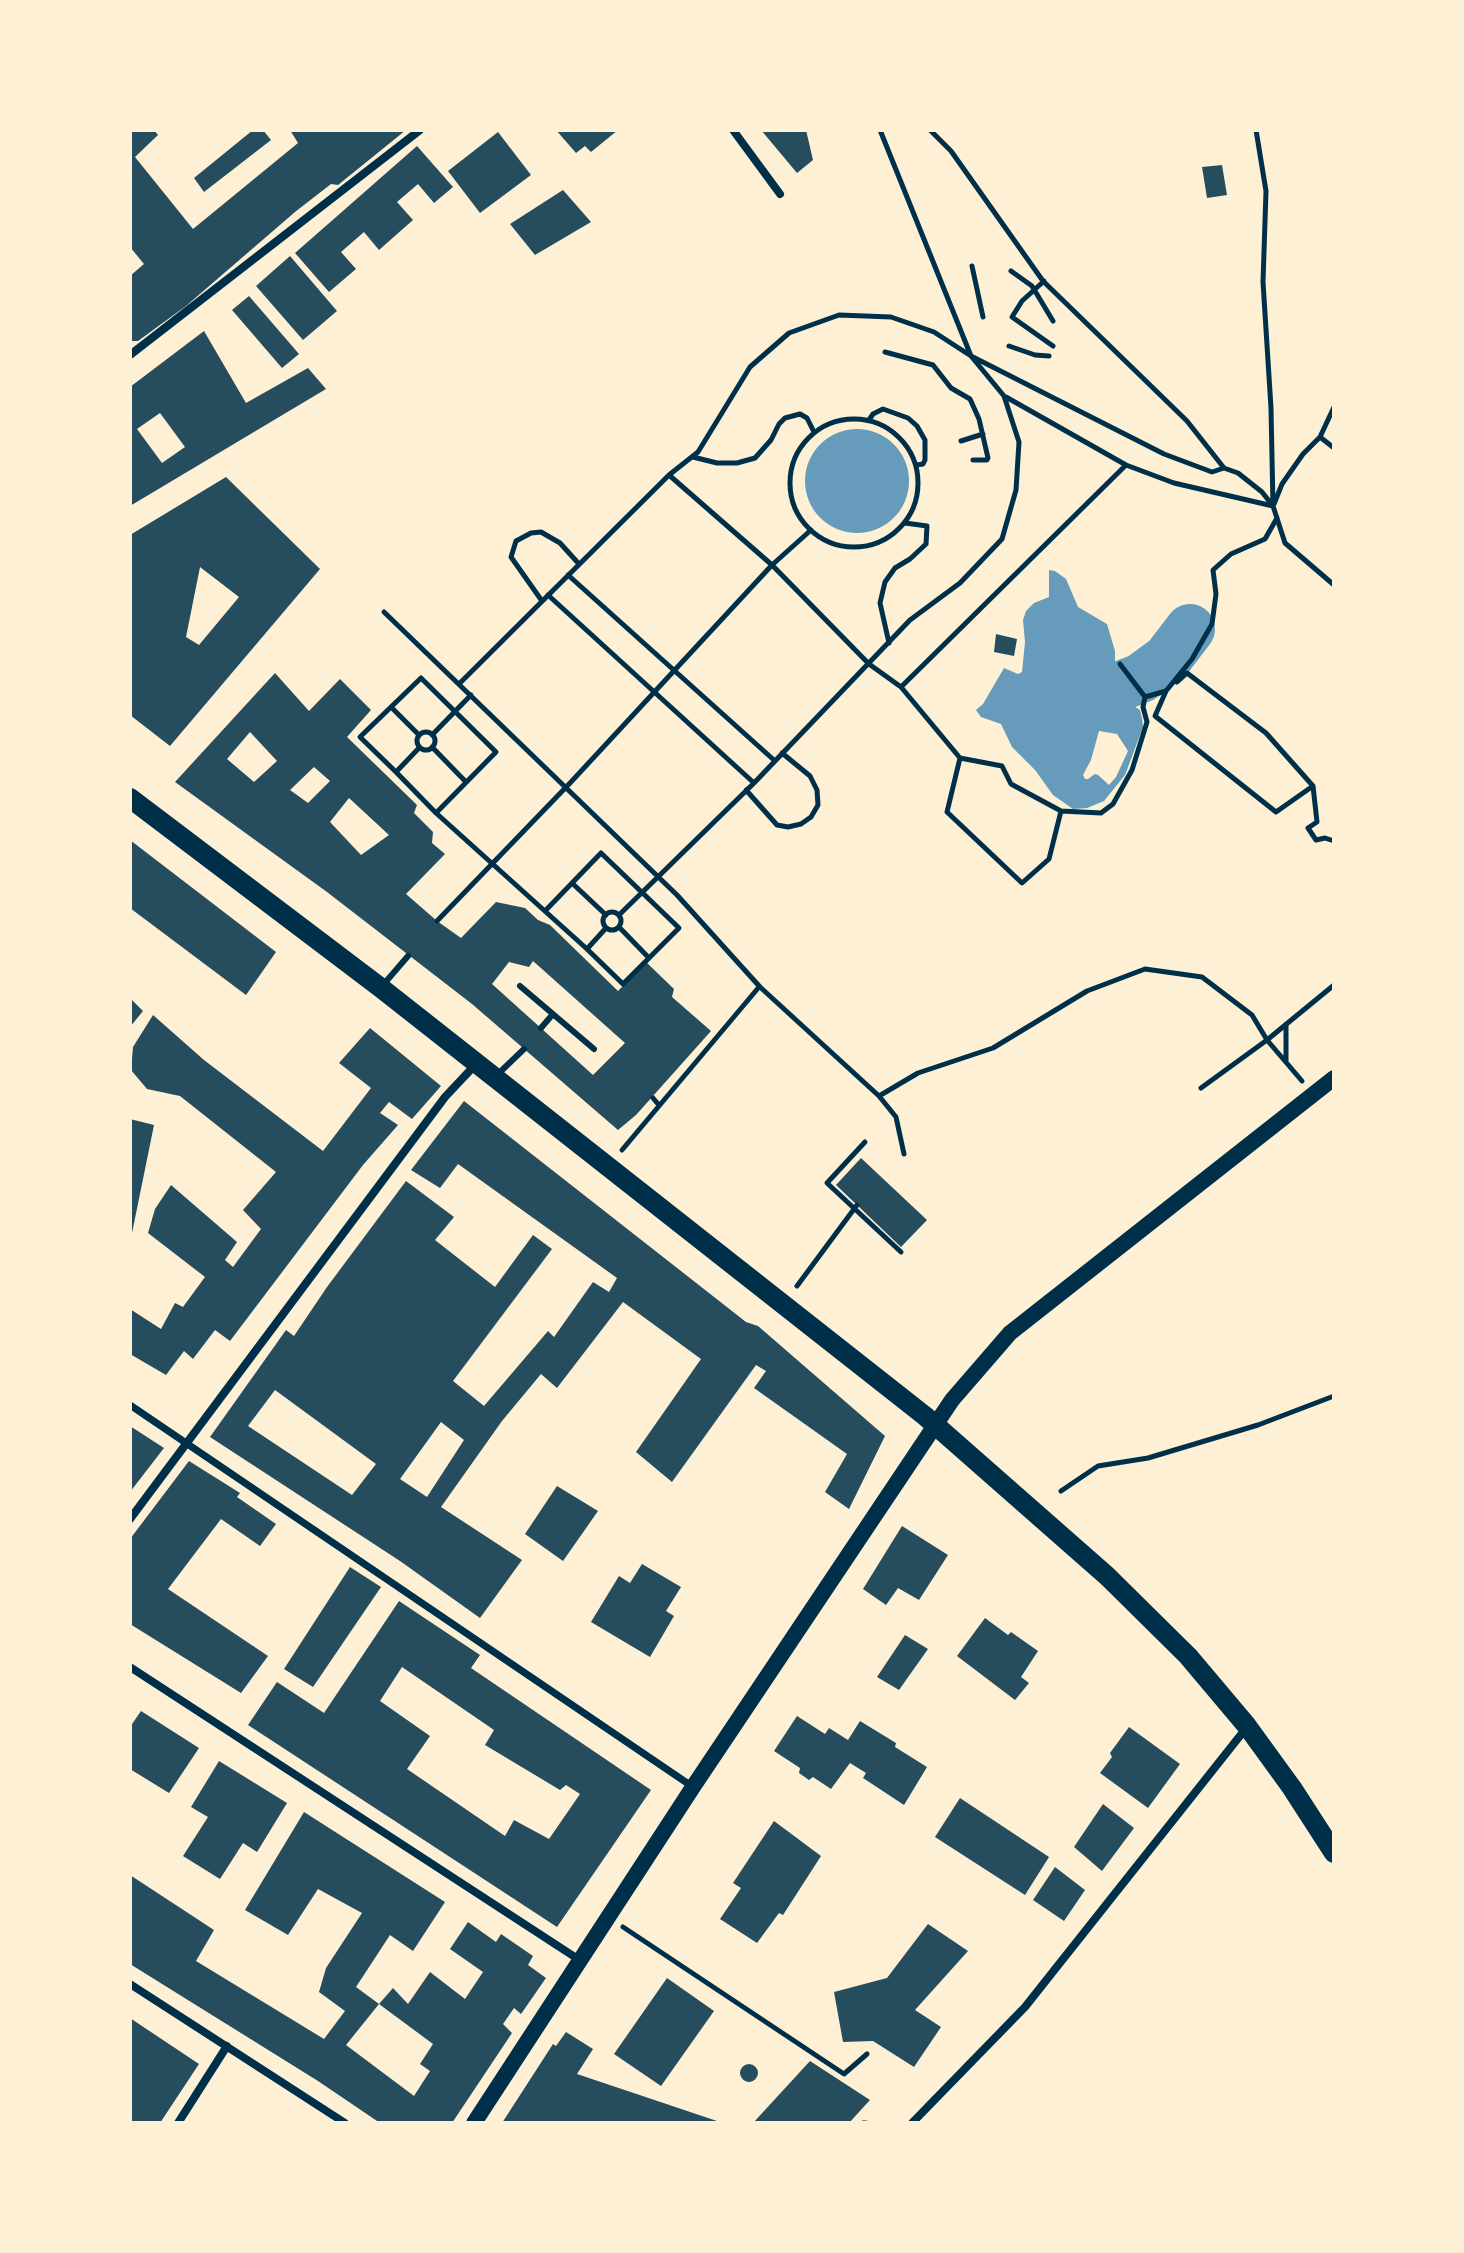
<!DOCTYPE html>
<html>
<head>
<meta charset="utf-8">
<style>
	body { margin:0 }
	#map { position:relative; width:1464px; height:2253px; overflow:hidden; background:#fdf0d5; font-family:Manrope,sans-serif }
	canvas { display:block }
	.frame { position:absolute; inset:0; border:132px solid #fdf0d5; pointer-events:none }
</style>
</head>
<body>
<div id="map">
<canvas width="1464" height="2253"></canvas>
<div class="frame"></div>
</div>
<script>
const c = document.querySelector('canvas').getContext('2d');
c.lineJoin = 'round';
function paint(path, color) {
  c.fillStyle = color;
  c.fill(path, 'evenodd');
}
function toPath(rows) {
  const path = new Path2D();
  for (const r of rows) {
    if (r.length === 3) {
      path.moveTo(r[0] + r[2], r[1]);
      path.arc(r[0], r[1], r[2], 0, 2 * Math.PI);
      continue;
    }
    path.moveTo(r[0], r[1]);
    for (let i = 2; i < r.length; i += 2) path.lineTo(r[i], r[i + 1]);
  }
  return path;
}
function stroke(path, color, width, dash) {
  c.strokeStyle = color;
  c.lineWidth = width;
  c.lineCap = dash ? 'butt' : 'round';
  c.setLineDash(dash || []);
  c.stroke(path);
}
paint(toPath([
	[857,481,52],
	[1049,570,1055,571,1066,579,1078,607,1107,624,1115,651,1115,688,1120,697,1140,710,1142,718,1143,727,1125,775,1104,801,1087,808,1073,809,1053,795,1035,770,1012,747,1001,724,981,717,976,710,983,704,1004,668,1018,674,1022,672,1025,642,1023,620,1026,611,1034,603,1049,597],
	[1099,731,1117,734,1128,751,1116,777,1109,785,1098,775,1095,774,1088,779,1085,779,1083,775,1091,760]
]), '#669bbc');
stroke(toPath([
	[1115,688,1141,678,1167,659,1190,629]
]), '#669bbc', 50);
paint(toPath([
	[130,130,154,130,158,135,135,157,193,229,298,143,290,130,406,130,338,185,331,184,295,212,186,306,138,341,130,341,130,276,144,264,130,247],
	[253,130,263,130,271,140,204,192,194,178],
	[556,130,618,130,591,152,585,146,576,153],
	[761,130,806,130,813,160,797,173],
	[498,132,531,175,480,213,448,171],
	[417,146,453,187,434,203,418,184,397,202,413,220,379,250,364,232,341,252,356,269,329,292,295,253],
	[1222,165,1227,195,1207,198,1202,167],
	[563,190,591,222,535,255,510,224],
	[290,256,337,311,303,340,256,286],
	[249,296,299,354,282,368,232,310],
	[204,331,246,403,308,368,326,389,130,506,130,387],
	[160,413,185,447,162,463,137,429],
	[226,477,320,569,170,746,130,715,130,535],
	[200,567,239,597,199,645,186,637],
	[996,634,1017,639,1014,656,994,652],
	[275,673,309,711,340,679,371,710,347,737,417,805,414,813,433,832,432,843,445,854,406,894,437,921,461,938,496,902,525,908,538,920,550,925,618,991,646,962,674,989,672,997,711,1031,636,1115,618,1130,472,1004,327,892,175,782],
	[250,732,277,761,254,782,227,759],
	[314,767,330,781,308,803,290,790],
	[349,798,389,835,361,855,330,822],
	[533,961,625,1043,593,1075,492,984,509,962,529,967],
	[130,840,276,952,246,995,130,908],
	[130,998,143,1011,130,1027],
	[153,1015,204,1060,323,1151,371,1088,339,1063,370,1028,441,1086,412,1119,389,1102,380,1113,398,1125,363,1165,230,1341,215,1330,193,1359,184,1351,166,1375,130,1354,130,1309,161,1329,175,1303,183,1307,205,1277,148,1233,155,1209,171,1185,237,1242,225,1260,233,1267,261,1229,243,1210,276,1172,180,1096,147,1089,131,1070,133,1047],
	[464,1101,746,1322,758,1326,885,1436,849,1509,825,1492,847,1454,754,1388,766,1371,756,1365,672,1482,636,1452,701,1359,623,1302,557,1388,541,1374,502,1421,441,1507,522,1560,480,1618,400,1561,210,1437,286,1330,294,1336,327,1287,406,1181,454,1217,435,1240,495,1287,533,1235,552,1249,453,1381,484,1406,548,1331,554,1337,593,1282,609,1292,617,1278,458,1164,440,1188,411,1170],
	[275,1390,376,1464,352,1495,248,1426],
	[441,1422,464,1440,427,1497,400,1479],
	[130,1119,154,1125,131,1238,130,1238],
	[861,1158,927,1220,901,1247,836,1185],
	[130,1426,164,1448,130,1492],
	[189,1461,240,1493,237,1497,276,1524,260,1546,221,1519,168,1589,268,1656,241,1693,130,1624,130,1539],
	[557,1486,598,1511,563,1561,525,1534],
	[902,1526,948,1555,919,1600,898,1588,886,1605,863,1589],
	[642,1564,681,1587,666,1611,674,1616,650,1657,591,1622,619,1576,630,1583],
	[350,1567,381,1587,313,1687,284,1669],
	[399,1601,480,1655,471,1668,651,1790,557,1927,248,1725,277,1682,324,1713],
	[402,1667,494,1730,485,1745,560,1790,566,1785,580,1794,549,1839,514,1820,505,1836,407,1769,430,1736,380,1701],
	[985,1618,1008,1635,1011,1632,1038,1651,1021,1677,1029,1683,1015,1700,957,1656],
	[905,1635,928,1649,899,1690,877,1677],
	[141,1711,199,1748,169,1793,130,1769,130,1727],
	[797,1716,825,1734,829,1728,848,1740,860,1721,896,1743,895,1747,927,1767,904,1805,863,1778,866,1773,850,1763,831,1789,813,1777,809,1780,799,1773,800,1768,774,1751],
	[1129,1727,1180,1764,1148,1808,1100,1773,1112,1757,1110,1753],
	[219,1761,287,1803,257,1852,243,1843,220,1879,183,1856,208,1817,191,1807],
	[960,1798,1049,1857,1025,1895,935,1837],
	[1103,1804,1134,1828,1102,1871,1074,1847],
	[304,1812,445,1902,413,1951,390,1935,356,1987,379,2004,346,2045,414,2096,430,2071,420,2064,433,2044,379,2004,393,1988,408,2004,430,1972,465,1999,483,1972,450,1949,468,1922,496,1942,501,1934,533,1956,528,1965,546,1978,521,2014,514,2008,503,2024,512,2033,452,2123,380,2123,318,2081,130,1964,130,1875,214,1930,196,1961,324,2039,345,2011,319,1992,326,1968,362,1913,318,1889,288,1935,245,1910],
	[774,1821,821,1856,783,1915,779,1913,757,1943,720,1919,741,1888,733,1883],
	[1055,1867,1085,1890,1064,1921,1033,1900],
	[928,1924,968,1951,915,2010,941,2027,914,2067,873,2041,843,2042,834,1992,887,1978],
	[667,1978,714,2011,661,2086,614,2054],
	[130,2018,199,2064,160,2123,130,2123],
	[566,2032,593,2049,577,2074,717,2121,714,2123,502,2123,553,2044,556,2046],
	[810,2061,870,2100,849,2123,753,2123],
	[749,2073,9]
]), '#264d5e');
stroke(toPath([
	[880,130,971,356,1164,454,1212,472,1224,468,1187,421,1043,281,951,151,930,130],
	[1256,130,1266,191,1263,282,1271,408,1273,506],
	[972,266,983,317],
	[1011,271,1032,286,1053,321],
	[1044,281,1022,301,1012,317,1053,346],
	[1009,346,1035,355,1049,356],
	[885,352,933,365,951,388,970,399,979,419,988,458,987,460,973,460],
	[1006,397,1126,465,1174,483,1273,506],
	[854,483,64],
	[869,420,873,414,883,409,908,418,917,426,925,440,925,460,923,464,917,465],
	[1320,437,1334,448],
	[961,441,983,434],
	[693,457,717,463,737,463,755,458,771,440,779,424,785,418,800,414,807,418,814,432],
	[1224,468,1238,473,1262,492,1273,506,1285,543,1334,585],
	[669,475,772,565,869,664,901,687,960,758,1002,766,1011,784,1061,811,1101,813,1113,804,1132,770,1147,722,1143,707,1145,697,1166,691,1192,659,1212,624,1216,594,1213,570,1231,554,1265,539,1277,518],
	[1274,504,1282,484,1303,454,1320,437,1334,407],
	[568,575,775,761],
	[548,595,754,783],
	[542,601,511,557,516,541,531,533,541,532,560,543,579,564],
	[384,612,677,895,760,987,879,1096,896,1117,904,1154],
	[889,643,880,603,885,582,895,568,910,559,926,544,927,526,905,523],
	[1120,664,1145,697],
	[1177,682,1187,673,1266,733,1313,786,1317,822,1308,828,1316,840,1325,838,1334,841],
	[459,684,669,475,698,452,750,367,789,333,839,315,891,317,934,332,971,356,1004,396,1019,442,1016,490,1002,539,960,583,910,620,754,783,619,915],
	[901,687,1126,465],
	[1166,691,1155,716,1276,812,1313,786],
	[391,707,419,735],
	[426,741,9],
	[432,735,471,695],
	[432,747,466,782],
	[960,758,947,812,1022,883,1049,859,1061,811],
	[396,772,436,813,496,752,421,678,360,737,396,772,419,748],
	[746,790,777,825,788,827,801,824,811,817,818,805,817,790,810,776,782,753],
	[436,813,587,949,606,928],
	[572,883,606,915],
	[545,911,601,853,679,928,623,984,587,949],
	[612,921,9],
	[437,921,571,782,772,565,811,530],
	[619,927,649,958],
	[1286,1024,1286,1062],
	[1201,1088,1267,1040,1334,985],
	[879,1096,918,1073,993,1048,1087,991,1145,969,1202,977,1252,1015,1267,1040,1302,1081],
	[653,1098,658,1104],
	[865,1142,827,1183,901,1252],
	[622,1150,759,987],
	[797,1286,857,1205],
	[1061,1491,1098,1466,1148,1458,1258,1425,1334,1396],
	[623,1927,844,2074,867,2054],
	[863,2123,866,2123]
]), '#003049', 5);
stroke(toPath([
	[383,985,408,956],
	[520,986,594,1049],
	[541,1028,553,1014],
	[498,1074,524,1049]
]), '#003049', 6);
stroke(toPath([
	[130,1405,693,1787]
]), '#003049', 7);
stroke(toPath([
	[733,130,780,194],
	[130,355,420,130],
	[130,1519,445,1097,476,1064],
	[130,1667,581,1961],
	[130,1984,345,2123],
	[178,2123,227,2046],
	[912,2123,1025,2007,1247,1727]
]), '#003049', 8);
stroke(toPath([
	[474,2123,693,1787,952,1400,1010,1333,1334,1078]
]), '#003049', 16);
stroke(toPath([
	[130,798,381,988,925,1416,1107,1576,1188,1656,1247,1726,1292,1788,1334,1853]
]), '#003049', 20);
</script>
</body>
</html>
